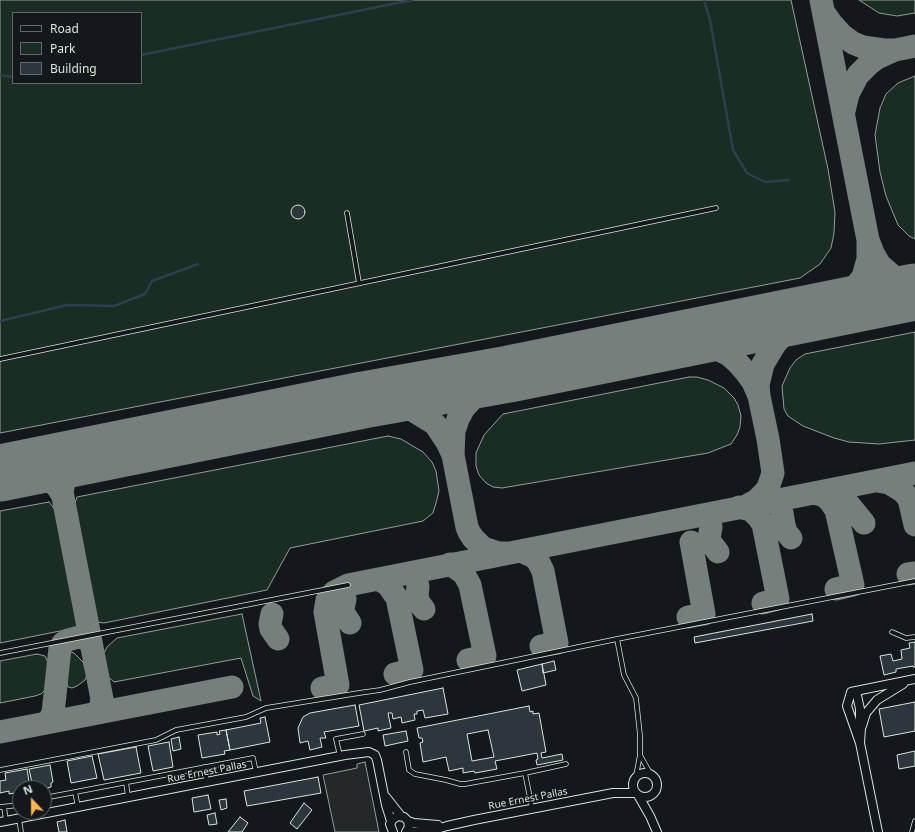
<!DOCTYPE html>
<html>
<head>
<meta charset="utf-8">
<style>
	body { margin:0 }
	#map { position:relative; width:915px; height:832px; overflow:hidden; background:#14181c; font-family:"Noto Sans",sans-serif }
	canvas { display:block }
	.legend { position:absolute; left:12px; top:12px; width:130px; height:72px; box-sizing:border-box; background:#14181c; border:1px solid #626a69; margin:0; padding:5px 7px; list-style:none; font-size:12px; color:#d8e6dc }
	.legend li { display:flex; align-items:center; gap:8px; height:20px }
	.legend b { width:20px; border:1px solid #626a69 }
	.north { position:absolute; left:12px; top:780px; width:40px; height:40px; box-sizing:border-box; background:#14181c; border:1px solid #626a69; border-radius:50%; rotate:338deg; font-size:11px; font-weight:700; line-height:16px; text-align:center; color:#d8e6dc }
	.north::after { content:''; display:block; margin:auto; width:14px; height:18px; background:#ffb74d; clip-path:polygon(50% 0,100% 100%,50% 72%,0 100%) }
</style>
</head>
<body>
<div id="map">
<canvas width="915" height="832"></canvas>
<ul class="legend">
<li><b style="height:5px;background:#14181c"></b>Road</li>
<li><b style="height:11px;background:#1a2d24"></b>Park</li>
<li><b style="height:11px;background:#2c363c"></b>Building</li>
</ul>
<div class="north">N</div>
</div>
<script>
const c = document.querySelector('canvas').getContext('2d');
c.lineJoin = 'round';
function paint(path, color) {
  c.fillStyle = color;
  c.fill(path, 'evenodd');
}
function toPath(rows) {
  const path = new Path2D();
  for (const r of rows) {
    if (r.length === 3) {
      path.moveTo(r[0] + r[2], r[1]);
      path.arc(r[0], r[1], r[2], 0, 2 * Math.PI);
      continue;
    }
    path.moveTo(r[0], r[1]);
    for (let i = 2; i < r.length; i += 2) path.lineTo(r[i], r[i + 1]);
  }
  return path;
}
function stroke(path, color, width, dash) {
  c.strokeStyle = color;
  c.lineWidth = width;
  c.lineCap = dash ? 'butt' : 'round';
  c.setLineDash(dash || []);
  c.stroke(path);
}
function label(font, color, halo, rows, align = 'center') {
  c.font = font + ' "Noto Sans",sans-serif';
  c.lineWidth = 3;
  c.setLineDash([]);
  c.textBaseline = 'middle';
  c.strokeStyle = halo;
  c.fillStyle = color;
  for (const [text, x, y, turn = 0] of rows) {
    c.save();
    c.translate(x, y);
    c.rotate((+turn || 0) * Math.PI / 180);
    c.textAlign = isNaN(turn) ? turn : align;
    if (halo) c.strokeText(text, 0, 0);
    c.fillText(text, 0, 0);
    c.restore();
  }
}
const green = toPath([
	[0,0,791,0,828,169,835,212,834,233,831,248,820,264,800,278,0,433,0,0],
	[13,13,141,13,141,83,13,83,13,13],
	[859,0,915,0,915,13,897,16,879,13,859,0],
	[915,76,915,239,909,236,898,225,886,196,880,172,875,135,880,108,886,94,898,83,915,76],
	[915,332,915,440,879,444,849,442,834,438,803,426,788,416,784,409,782,386,790,368,796,360,805,354,915,332],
	[689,377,697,377,708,380,724,388,734,398,738,405,741,416,740,427,737,435,731,444,708,453,502,488,493,487,486,483,479,475,476,466,476,453,484,435,503,414,689,377],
	[388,436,401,439,423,452,432,462,436,471,439,491,436,503,433,513,423,521,290,548,267,590,104,623,97,622,92,615,76,525,75,503,77,497,388,436],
	[49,502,56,511,71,571,80,620,79,625,75,628,0,643,0,511,49,502],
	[242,614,261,701,253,696,241,658,114,682,105,674,102,662,103,655,107,647,117,638,242,614],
	[70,652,74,653,83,662,87,675,85,680,77,686,72,688,68,687,67,683,66,656,67,653,70,652],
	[37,654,45,656,49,665,47,685,45,690,41,694,35,696,0,703,0,661,37,654]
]);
paint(green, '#1a2d24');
stroke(green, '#939e99', 1);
const parking = toPath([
	[365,762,379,832,335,832,323,775,357,768,357,764,365,762]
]);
paint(parking, '#24282b');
stroke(parking, '#939e99', 1);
stroke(toPath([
	[704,0,710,20,733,150,747,173,765,182,789,180],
	[141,55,412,0],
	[0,75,13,77],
	[0,321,67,305,114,306,145,294,152,281,198,264]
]), '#2f3f4d', 2.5);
stroke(toPath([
	[821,0,868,240,873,253,880,265,895,278,903,282,915,286],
	[825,14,832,24,842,35,853,43,863,47,884,50,895,50,915,46],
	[844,111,848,94,858,75,869,64,877,58,895,50],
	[681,339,707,344,729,355,737,362,745,371,753,382,759,396,768,439,773,473,768,488,764,493,757,500,746,506],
	[759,396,758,385,763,364,775,344,792,325,806,317,833,306,848,296,863,277,868,259,868,240],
	[363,400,386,401,407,407,435,424,447,442,453,455,467,527,469,532,473,538,483,548,498,553,505,553],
	[453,455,454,431,458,419,464,408,484,386,493,381,509,374],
	[19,469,34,471,48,477,58,488,63,496],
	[877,481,889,483,902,491,908,497,910,503,915,525],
	[814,493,822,495,829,500,836,510,853,585,836,589],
	[846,501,864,523],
	[739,507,751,510,758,517,763,524,778,599,763,603],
	[782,513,784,525,786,532,791,538],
	[711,527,709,538,711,543,718,552],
	[521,551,534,557,539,563,543,571,557,643,541,646],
	[450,564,464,574,470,585,485,656,468,660],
	[908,574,915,573],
	[378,579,388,585,397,598,412,670,395,674],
	[418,586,417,596,419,603,424,609],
	[345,599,343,609,344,614,350,623],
	[272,614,270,624,271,629,278,639],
	[688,617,704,614,691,542],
	[322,688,338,685,325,612,327,600,334,592,348,585,915,473],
	[97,713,100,709,102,699,62,492,64,482,72,468,80,461,99,453],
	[48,722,53,713,60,648,63,643,68,640,79,637,87,639,90,643],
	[0,732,232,687]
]), '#767f7c', 23);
stroke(toPath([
	[0,473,363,400,509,374,915,292]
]), '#767f7c', 57);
const building = toPath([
	[298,212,7],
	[812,614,813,621,695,643,694,637,812,614],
	[915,642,915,667,913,667,913,666,896,669,896,672,884,675,880,656,891,654,893,661,902,659,901,650,910,648,909,643,915,642],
	[554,661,556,670,543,673,542,664,554,661],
	[542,664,546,685,522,691,517,670,542,664],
	[443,688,448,714,425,718,423,710,417,711,417,714,414,714,415,720,402,723,401,717,393,719,392,713,388,713,391,728,378,731,378,728,364,731,359,705,443,688],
	[915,702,915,731,884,737,879,709,915,702],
	[355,705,359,726,324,732,326,738,320,738,322,747,310,750,308,741,300,743,298,728,303,717,310,713,355,705],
	[529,706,530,712,533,711,533,714,539,713,546,752,541,753,542,758,562,754,563,760,537,765,536,760,538,759,537,753,495,761,497,769,475,773,474,771,463,773,463,768,449,771,446,757,423,762,420,743,423,742,422,738,419,738,417,728,529,706],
	[488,730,494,757,472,761,467,734,488,730],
	[265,717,270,742,230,750,226,730,261,723,260,718,265,717],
	[226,730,230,750,224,751,225,754,202,758,198,735,217,732,217,735,220,734,219,731,226,730],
	[406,731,408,741,385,746,383,735,406,731],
	[179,737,181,749,173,751,171,739,179,737],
	[169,742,173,767,153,771,148,746,169,742],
	[136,747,141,773,104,780,98,754,136,747],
	[915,751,915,766,899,769,897,755,915,751],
	[92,756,97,778,71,783,67,761,92,756],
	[50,765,53,782,51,783,51,787,44,789,33,787,29,769,50,765],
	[27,769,30,788,20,788,20,792,9,794,9,791,0,793,0,781,6,780,5,773,27,769],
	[318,777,321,793,247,806,244,791,318,777],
	[208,795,211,809,194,812,192,798,208,795],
	[226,799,227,808,221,810,219,800,226,799],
	[304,803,312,810,297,829,290,823,304,803],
	[215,813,217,824,209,825,207,815,215,813],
	[240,817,248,823,242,832,228,832,240,817],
	[65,820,67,832,59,832,57,822,65,820]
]);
paint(building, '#2c363c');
stroke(building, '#d8e6dc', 1);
const lane = toPath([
	[347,213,359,283],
	[0,359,716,208],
	[892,632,906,638,915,637],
	[617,639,624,675,636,698,640,735,640,755],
	[0,653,348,585],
	[406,752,409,770,415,774,446,780,460,784,465,784,525,773,532,808],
	[340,756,336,739,363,734],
	[204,767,207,782],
	[0,770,156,740,176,730,246,717,266,708,359,693,380,690,410,682,617,639,915,581],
	[525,773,566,764],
	[636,776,640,755,650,773],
	[126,782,128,797],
	[75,792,78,807],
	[44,798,253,758,256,772],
	[0,807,20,805],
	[4,807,6,820],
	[19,818,21,832],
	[912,832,915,821]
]);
const street = toPath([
	[856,691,860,709,860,720,861,728,860,743,847,706,851,692,915,679],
	[862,726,866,713,877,700,903,684],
	[860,743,878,832],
	[645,785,12],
	[638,795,650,816,657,832],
	[386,797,401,816],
	[408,821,414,823,438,825],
	[0,822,345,755,369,752,375,755,377,760,386,805,391,821],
	[393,832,390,824,393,819,398,816,404,817,408,821,409,827,406,832],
	[411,832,437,829,447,826,474,820,613,793,635,793]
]);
stroke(lane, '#d8e6dc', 5.5);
stroke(street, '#d8e6dc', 10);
stroke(lane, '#14181c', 4);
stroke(street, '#14181c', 8);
label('10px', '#d8e6dc', '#14181c', [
	["Rue Ernest Pallas",207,772,-11],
	["Rue Ernest Pallas",528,799,-11]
]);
</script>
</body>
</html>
